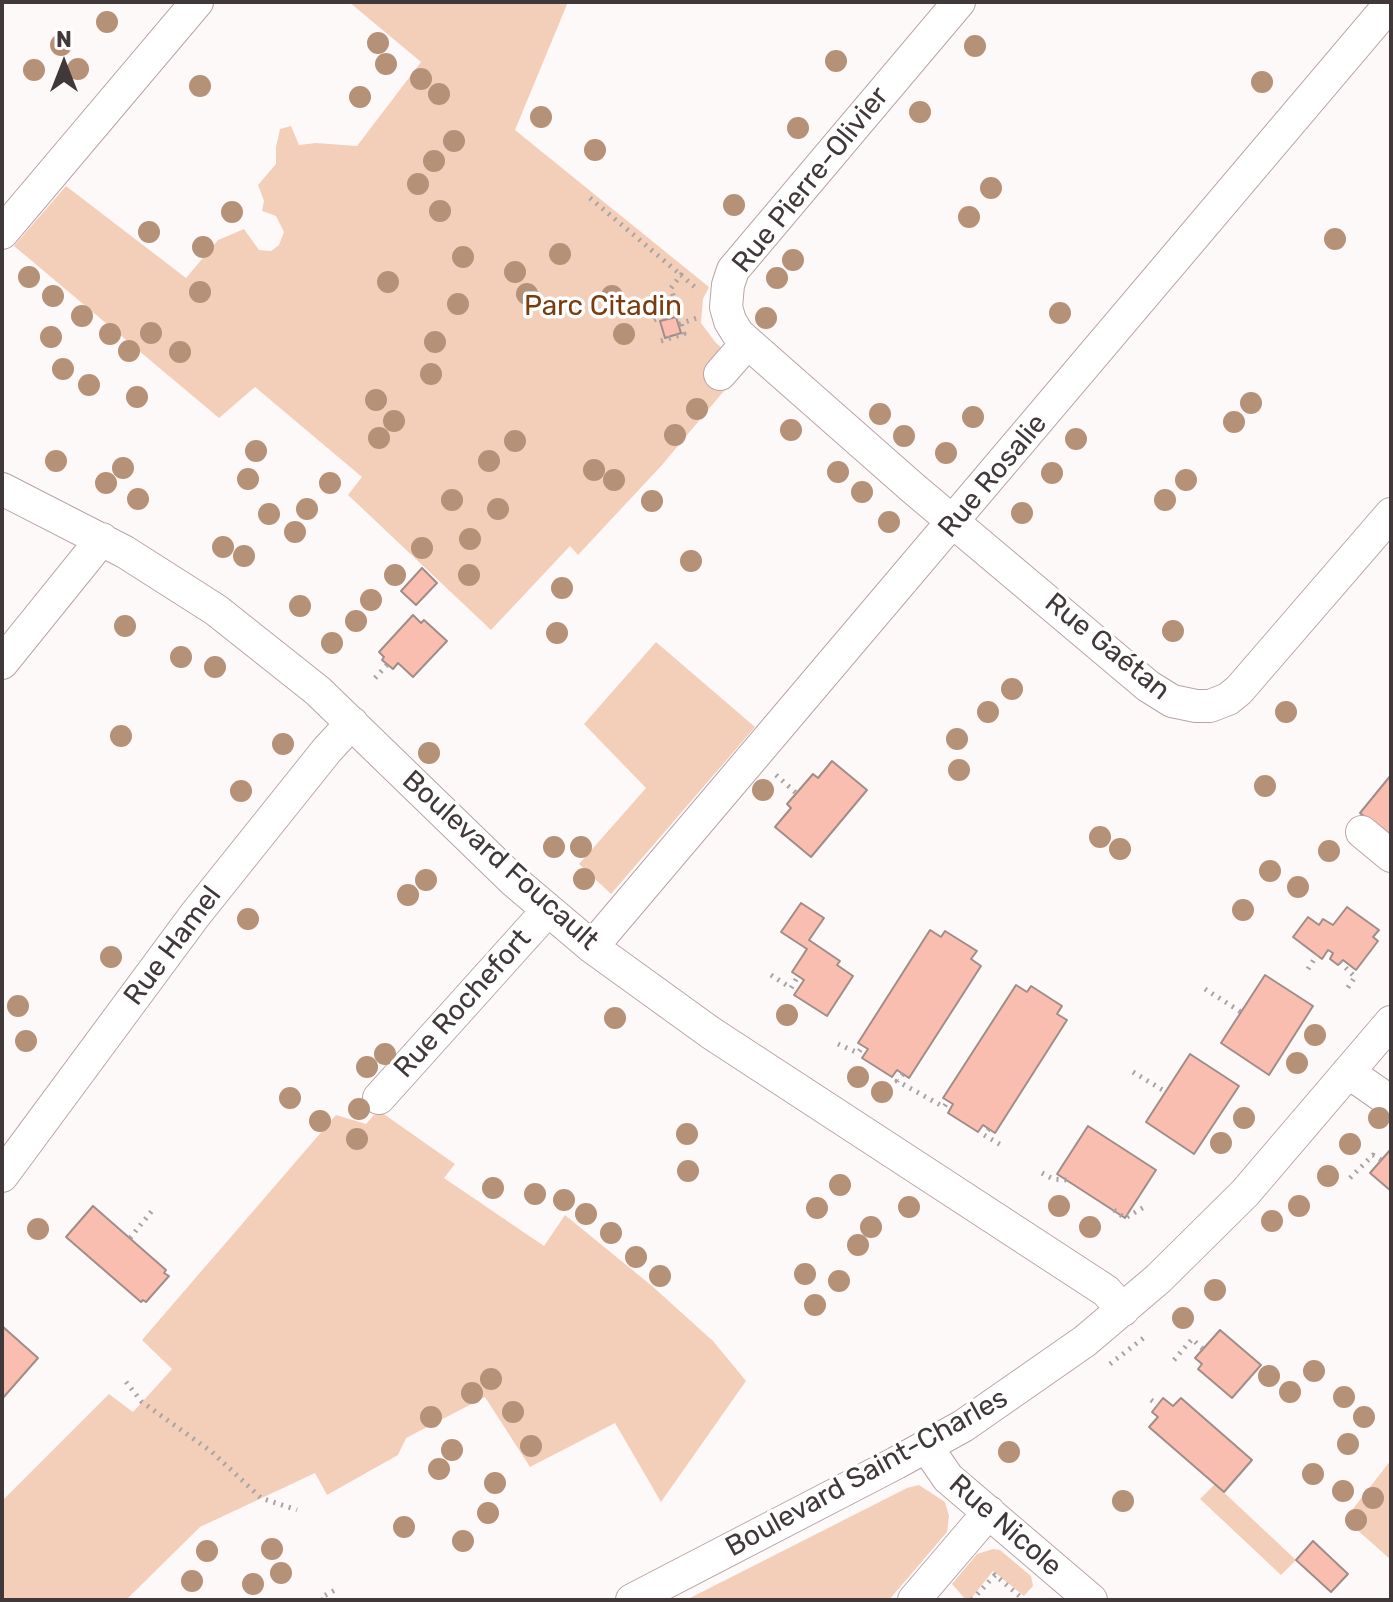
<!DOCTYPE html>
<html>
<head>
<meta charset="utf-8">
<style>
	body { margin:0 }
	#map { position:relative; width:1393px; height:1602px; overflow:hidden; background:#fef9f9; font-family:Rubik,sans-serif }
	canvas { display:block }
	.frame { position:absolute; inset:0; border:4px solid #413839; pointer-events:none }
	.north { position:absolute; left:24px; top:24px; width:80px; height:80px; -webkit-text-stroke:6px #fff; paint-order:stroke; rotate:0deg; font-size:22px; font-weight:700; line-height:32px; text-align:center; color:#413839 }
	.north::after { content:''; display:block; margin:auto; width:28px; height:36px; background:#413839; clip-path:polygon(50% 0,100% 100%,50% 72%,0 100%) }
</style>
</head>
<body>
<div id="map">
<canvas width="1393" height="1602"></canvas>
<div class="frame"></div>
<div class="north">N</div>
</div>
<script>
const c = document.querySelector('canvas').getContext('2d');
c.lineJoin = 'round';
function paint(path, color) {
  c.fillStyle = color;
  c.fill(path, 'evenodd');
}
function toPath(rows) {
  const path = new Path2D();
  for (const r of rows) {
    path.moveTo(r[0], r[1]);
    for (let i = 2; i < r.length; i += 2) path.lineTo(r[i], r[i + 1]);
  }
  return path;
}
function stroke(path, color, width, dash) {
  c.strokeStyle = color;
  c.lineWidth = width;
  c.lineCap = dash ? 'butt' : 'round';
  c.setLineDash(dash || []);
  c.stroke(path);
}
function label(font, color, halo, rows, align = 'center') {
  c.font = font + ' Rubik,sans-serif';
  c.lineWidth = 7;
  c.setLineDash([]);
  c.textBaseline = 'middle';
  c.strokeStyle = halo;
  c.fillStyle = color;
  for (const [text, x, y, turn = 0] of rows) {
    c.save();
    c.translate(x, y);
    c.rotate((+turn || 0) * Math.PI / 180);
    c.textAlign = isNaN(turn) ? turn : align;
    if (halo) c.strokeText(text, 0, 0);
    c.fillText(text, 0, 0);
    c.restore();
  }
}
paint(toPath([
	[349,2,568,2,515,130,709,287,703,299,701,323,716,343,744,367,662,465,578,555,570,546,491,630,348,495,362,477,255,387,219,418,14,246,66,186,186,278,218,240,244,229,259,250,271,251,279,245,284,232,276,216,262,211,264,201,258,185,276,164,276,147,280,129,291,126,299,145,316,143,357,146,421,62],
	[656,642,755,727,611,894,579,864,646,788,584,724],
	[378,1110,455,1164,444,1178,544,1246,565,1215,652,1286,713,1341,746,1381,661,1502,615,1423,530,1467,485,1397,406,1438,398,1455,327,1495,315,1473,200,1527,126,1600,2,1600,2,1501,109,1394,133,1412,172,1369,142,1340,336,1115,366,1124],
	[1391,1460,1391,1560,1345,1519],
	[1215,1484,1296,1560,1281,1575,1200,1499],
	[919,1485,945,1502,949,1516,947,1532,889,1600,686,1600,907,1488],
	[993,1549,1000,1550,1031,1576,1033,1586,1024,1596,993,1571,970,1600,966,1600,952,1584,977,1554]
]), '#f3cfba');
const building = toPath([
	[676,317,681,333,665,338,660,321,676,317],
	[422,568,437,583,416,605,401,591,422,568],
	[413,615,421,623,424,620,447,641,413,677,398,663,393,669,382,660,384,657,379,652,413,615],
	[832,761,867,790,811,857,775,827,791,808,787,804,813,774,818,778,832,761],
	[1391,775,1391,838,1360,813,1391,775],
	[801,903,824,918,809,940,840,961,837,965,853,976,827,1016,794,995,804,980,792,972,807,949,781,932,801,903],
	[1347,907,1379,930,1373,937,1378,941,1356,970,1343,960,1338,965,1330,959,1333,953,1328,950,1322,959,1293,937,1308,917,1319,925,1323,919,1333,925,1347,907],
	[930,930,941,937,945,931,977,951,971,959,981,966,909,1078,897,1070,892,1077,862,1058,868,1049,858,1043,930,930],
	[1265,975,1313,1006,1269,1075,1221,1043,1265,975],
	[1016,985,1027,992,1031,986,1062,1006,1057,1014,1067,1020,995,1133,983,1125,978,1132,948,1113,953,1104,943,1098,1016,985],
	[1190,1054,1239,1086,1194,1154,1146,1122,1190,1054],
	[1088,1126,1156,1170,1125,1218,1057,1174,1088,1126],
	[1391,1149,1391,1191,1370,1173,1391,1149],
	[93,1206,166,1270,164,1273,169,1276,146,1302,143,1300,141,1302,66,1237,93,1206],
	[2,1326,38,1358,2,1399,2,1326],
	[1220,1330,1261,1365,1232,1398,1198,1369,1202,1364,1195,1358,1220,1330],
	[1163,1398,1173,1406,1181,1398,1252,1460,1224,1492,1149,1427,1158,1417,1152,1412,1163,1398],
	[1313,1541,1348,1574,1331,1592,1296,1560,1313,1541]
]);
paint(building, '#fabeb1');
stroke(building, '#a18d88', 2);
const minor = toPath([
	[959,2,733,270,728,285,726,307,730,321,738,334,914,489,1148,686,1172,701,1196,706,1210,706,1228,699,1239,690,1391,514],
	[2,233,197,2],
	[720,374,747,343],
	[2,489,125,552,216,610,318,691,514,881,592,947,711,1033,1106,1291,1123,1310],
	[2,663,102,539],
	[1362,832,1391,856],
	[592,947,1391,3],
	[1348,1072,1391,1102],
	[379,1098,548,910],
	[2,1176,195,915,327,750,352,723],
	[926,1446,948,1478,1091,1600],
	[632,1600,896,1463,963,1426,1085,1341,1158,1279,1245,1193,1391,1022],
	[914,1600,989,1512]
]);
stroke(minor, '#b9a4a5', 34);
stroke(toPath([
	[590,198,681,275],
	[654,320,678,312],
	[679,324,700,317],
	[661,341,684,334,671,288,681,275,697,289],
	[375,678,387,665],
	[776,775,796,793],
	[1340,962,1355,977,1345,992],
	[1308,969,1317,955],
	[771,975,791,988,798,976],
	[1205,989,1241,1012],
	[838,1044,858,1053,863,1046],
	[1133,1072,1166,1092],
	[903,1074,897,1081,944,1107,948,1101],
	[989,1129,984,1135,1001,1145],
	[1042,1173,1053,1179,1067,1180],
	[1350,1178,1373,1155,1381,1160],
	[1114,1210,1125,1218,1146,1206],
	[130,1238,155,1207],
	[1174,1360,1192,1339,1203,1349],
	[1110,1364,1146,1336],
	[126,1382,142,1402,212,1452,261,1498,297,1510],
	[1151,1400,1158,1405],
	[321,1600,320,1598,339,1588],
	[972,1600,995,1575,1024,1600]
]), '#a9a3a3', 5, [2, 6]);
stroke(minor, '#fff', 32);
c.fillStyle = '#b59178';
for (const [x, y] of [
	[107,22],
	[378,43],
	[61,45],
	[975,46],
	[836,61],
	[386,64],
	[78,69],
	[34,70],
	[421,79],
	[1262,82],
	[200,86],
	[439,94],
	[360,97],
	[920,112],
	[541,117],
	[798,128],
	[454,141],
	[595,150],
	[434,161],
	[418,184],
	[991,188],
	[734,205],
	[440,211],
	[232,212],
	[969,217],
	[149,232],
	[1335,239],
	[203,247],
	[560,254],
	[463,257],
	[793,260],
	[515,272],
	[29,277],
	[777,278],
	[388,282],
	[200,292],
	[527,294],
	[53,296],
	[612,296],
	[458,304],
	[1060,313],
	[82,316],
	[766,318],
	[151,333],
	[110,334],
	[624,334],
	[51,337],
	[435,342],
	[129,351],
	[180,352],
	[63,369],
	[431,374],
	[89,385],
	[137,397],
	[376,400],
	[1251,403],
	[697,409],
	[880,414],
	[973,417],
	[394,421],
	[1234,422],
	[791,430],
	[675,435],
	[904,436],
	[379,438],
	[1076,439],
	[515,441],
	[256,451],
	[946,453],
	[56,461],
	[489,461],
	[123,468],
	[594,470],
	[838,472],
	[1052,473],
	[248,479],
	[614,480],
	[1186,480],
	[106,483],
	[330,483],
	[862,492],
	[138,499],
	[452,500],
	[1165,500],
	[652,501],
	[307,509],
	[498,509],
	[1022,513],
	[269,514],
	[889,522],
	[295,532],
	[470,539],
	[223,547],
	[422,548],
	[244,556],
	[691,561],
	[395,575],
	[469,575],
	[562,588],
	[371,600],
	[300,606],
	[356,621],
	[125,626],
	[1173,631],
	[557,633],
	[332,643],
	[181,657],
	[215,667],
	[1012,689],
	[988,712],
	[1286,712],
	[121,736],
	[957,739],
	[283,744],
	[429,753],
	[959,770],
	[1265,786],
	[763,790],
	[241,791],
	[1100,837],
	[554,847],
	[581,847],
	[1120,849],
	[1329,851],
	[1270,871],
	[584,879],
	[426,880],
	[1298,887],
	[408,895],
	[1243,910],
	[248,919],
	[111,957],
	[18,1006],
	[787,1015],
	[615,1018],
	[1315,1035],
	[26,1041],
	[385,1054],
	[1297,1063],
	[367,1067],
	[858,1077],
	[882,1092],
	[290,1098],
	[359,1109],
	[1244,1118],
	[1379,1118],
	[320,1121],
	[687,1134],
	[357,1139],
	[1221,1143],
	[1350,1144],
	[688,1171],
	[1328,1176],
	[840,1185],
	[493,1188],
	[535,1194],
	[564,1200],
	[1059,1206],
	[1299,1206],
	[909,1207],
	[817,1208],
	[586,1214],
	[1272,1221],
	[871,1227],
	[1090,1227],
	[38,1229],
	[611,1233],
	[858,1245],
	[636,1257],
	[805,1274],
	[660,1276],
	[839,1281],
	[1215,1290],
	[815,1305],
	[1183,1318],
	[1314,1371],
	[1269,1376],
	[491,1379],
	[1290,1392],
	[472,1393],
	[1344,1397],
	[513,1412],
	[431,1417],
	[1364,1417],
	[1348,1444],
	[531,1446],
	[452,1450],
	[1009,1452],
	[439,1469],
	[1313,1474],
	[495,1483],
	[1343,1491],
	[1373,1498],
	[1123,1501],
	[488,1513],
	[1356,1520],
	[404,1527],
	[463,1541],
	[272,1549],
	[207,1551],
	[281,1573],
	[192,1581],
	[253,1584]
]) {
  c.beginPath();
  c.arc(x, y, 11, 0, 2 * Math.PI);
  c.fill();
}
label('28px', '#413839', '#fff', [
	["Rue Pierre-Olivier",811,180,-51],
	["Rue Rosalie",993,476,-50],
	["Rue Gaétan",1107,647,39],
	["Boulevard Foucault",500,861,42],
	["Rue Hamel",173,946,-53],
	["Rue Rochefort",463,1004,-48],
	["Boulevard Saint-Charles",867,1473,-29],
	["Rue Nicole",1005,1526,41]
]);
label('28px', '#7a3c0e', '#fff', [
	["Parc Citadin",603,307]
]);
</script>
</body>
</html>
